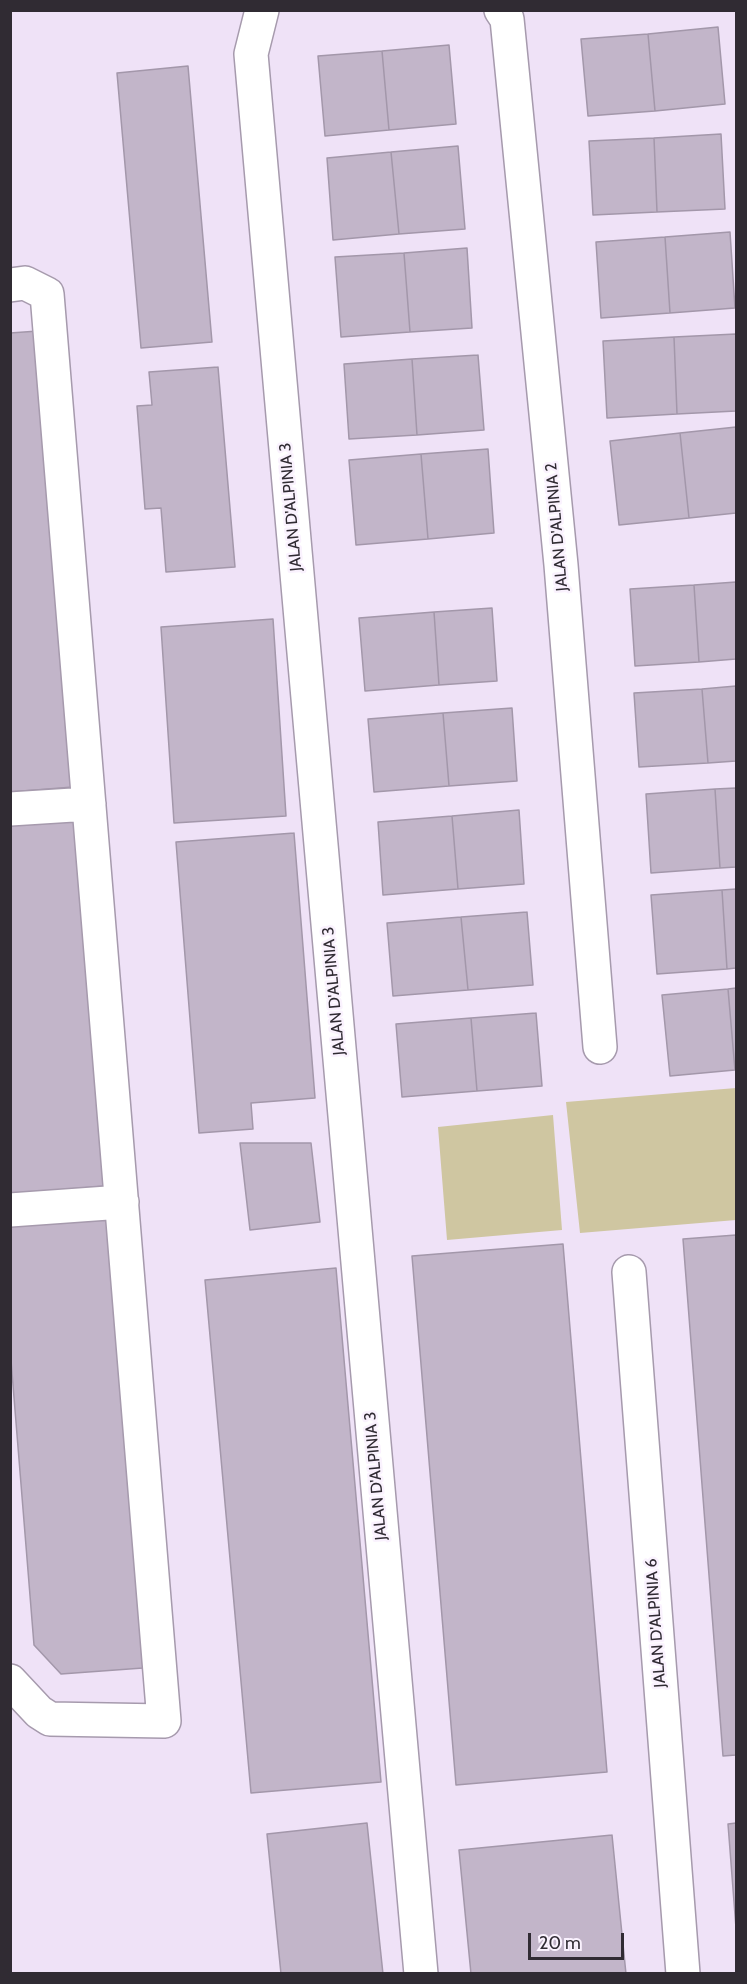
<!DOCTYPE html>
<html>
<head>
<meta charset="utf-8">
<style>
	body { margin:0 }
	#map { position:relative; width:747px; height:1984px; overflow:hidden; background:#efe2f7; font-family:Cabin,sans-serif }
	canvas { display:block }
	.frame { position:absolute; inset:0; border:12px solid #302b33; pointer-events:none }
	.scale { position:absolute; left:528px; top:1933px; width:96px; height:27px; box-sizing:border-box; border:3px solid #302b33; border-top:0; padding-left:8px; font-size:18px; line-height:21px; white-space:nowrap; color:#302b33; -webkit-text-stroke:4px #faf2fe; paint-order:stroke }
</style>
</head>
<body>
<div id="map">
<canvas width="747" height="1984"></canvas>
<div class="frame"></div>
<div class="scale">20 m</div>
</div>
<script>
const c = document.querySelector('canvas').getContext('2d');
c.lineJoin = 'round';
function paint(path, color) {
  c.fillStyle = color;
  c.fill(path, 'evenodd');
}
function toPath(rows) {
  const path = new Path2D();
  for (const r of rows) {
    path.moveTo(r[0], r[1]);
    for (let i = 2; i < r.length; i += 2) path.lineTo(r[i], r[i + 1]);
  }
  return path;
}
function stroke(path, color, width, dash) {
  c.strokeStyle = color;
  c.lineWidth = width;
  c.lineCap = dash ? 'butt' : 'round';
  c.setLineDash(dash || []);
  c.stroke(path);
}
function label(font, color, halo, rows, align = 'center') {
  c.font = font + ' Cabin,sans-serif';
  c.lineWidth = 5;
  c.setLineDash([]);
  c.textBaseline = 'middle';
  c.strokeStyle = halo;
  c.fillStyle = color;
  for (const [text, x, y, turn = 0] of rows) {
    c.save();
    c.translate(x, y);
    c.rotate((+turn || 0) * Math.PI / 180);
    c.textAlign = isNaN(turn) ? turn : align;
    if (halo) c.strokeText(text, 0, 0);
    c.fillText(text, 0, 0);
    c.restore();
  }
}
paint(toPath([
	[736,1088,736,1220,580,1233,566,1102],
	[553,1115,562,1230,447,1240,438,1127]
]), '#cfc6a1');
const building = toPath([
	[718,27,725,104,655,111,648,34,718,27],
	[648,34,655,111,588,116,581,39,648,34],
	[449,45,456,124,389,130,382,51,449,45],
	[382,51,389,130,325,136,318,56,382,51],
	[188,66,212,342,141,348,117,73,188,66],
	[721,134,725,209,657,212,654,138,721,134],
	[654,138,657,212,593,215,589,141,654,138],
	[458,146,465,229,399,234,391,152,458,146],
	[391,152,399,234,333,240,327,158,391,152],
	[730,232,735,308,670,313,665,237,730,232],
	[665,237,670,313,601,318,596,242,665,237],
	[467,248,472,328,410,332,404,253,467,248],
	[404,253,410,332,341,337,335,257,404,253],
	[38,331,73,787,10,792,10,333,38,331],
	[736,334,736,411,677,414,674,337,736,334],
	[674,337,677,414,607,418,603,341,674,337],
	[478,355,484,430,417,435,412,359,478,355],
	[412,359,417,435,349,439,344,364,412,359],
	[218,367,235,567,166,572,161,508,145,509,137,406,152,405,149,372,218,367],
	[736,427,736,513,689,518,680,433,736,427],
	[680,433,689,518,619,525,610,441,680,433],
	[488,449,494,533,428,539,421,454,488,449],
	[421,454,428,539,356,545,349,460,421,454],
	[736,582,736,659,699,662,694,585,736,582],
	[694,585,699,662,635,666,630,589,694,585],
	[492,608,497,681,439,685,434,612,492,608],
	[434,612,439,685,365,691,359,618,434,612],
	[273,619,286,816,174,823,161,627,273,619],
	[736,686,736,761,708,763,702,689,736,686],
	[702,689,708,763,639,767,634,693,702,689],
	[512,708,517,781,449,786,443,713,512,708],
	[443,713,449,786,374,792,368,719,443,713],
	[736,788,736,867,720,868,715,789,736,788],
	[715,789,720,868,651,873,646,794,715,789],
	[519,810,524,884,458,889,452,816,519,810],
	[76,815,105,1186,10,1194,10,820,76,815],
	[452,816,458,889,383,895,378,822,452,816],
	[294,833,315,1098,251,1103,253,1129,199,1133,176,842,294,833],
	[736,889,736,968,727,969,722,890,736,889],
	[722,890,727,969,657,974,651,895,722,890],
	[527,912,533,985,468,990,461,917,527,912],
	[461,917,468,990,393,996,387,923,461,917],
	[736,988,736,1070,735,1070,728,989,736,988],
	[728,989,735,1070,670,1076,662,995,728,989],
	[536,1013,542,1086,477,1091,471,1018,536,1013],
	[471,1018,477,1091,402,1097,396,1024,471,1018],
	[240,1143,311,1143,320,1222,250,1230,240,1143],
	[107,1211,143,1668,61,1674,34,1645,10,1348,10,1219,107,1211],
	[736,1235,736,1755,723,1756,683,1239,736,1235],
	[563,1244,607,1772,456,1785,412,1256,563,1244],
	[336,1268,381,1782,251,1793,205,1280,336,1268],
	[367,1823,383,1974,281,1974,267,1834,367,1823],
	[736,1823,736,1928,728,1824,736,1823],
	[612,1835,626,1974,471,1974,459,1850,612,1835]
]);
paint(building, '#c2b5c9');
stroke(building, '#a397aa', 1.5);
const minor = toPath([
	[262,10,251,54,421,1974],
	[501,10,507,19,561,565,600,1047],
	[10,285,25,283,47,294,164,1721,50,1719,39,1712,10,1681],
	[10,809,89,804],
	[10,1210,122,1202],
	[629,1272,683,1974]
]);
stroke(minor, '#a69aad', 36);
stroke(minor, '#fff', 33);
label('16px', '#302b33', '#faf2fe', [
	["JALAN D'ALPINIA 3",291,507,-95],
	["JALAN D'ALPINIA 2",557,527,-95],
	["JALAN D'ALPINIA 3",334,991,-95],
	["JALAN D'ALPINIA 3",376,1476,-95],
	["JALAN D'ALPINIA 6",656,1623,-94]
]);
</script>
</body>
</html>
